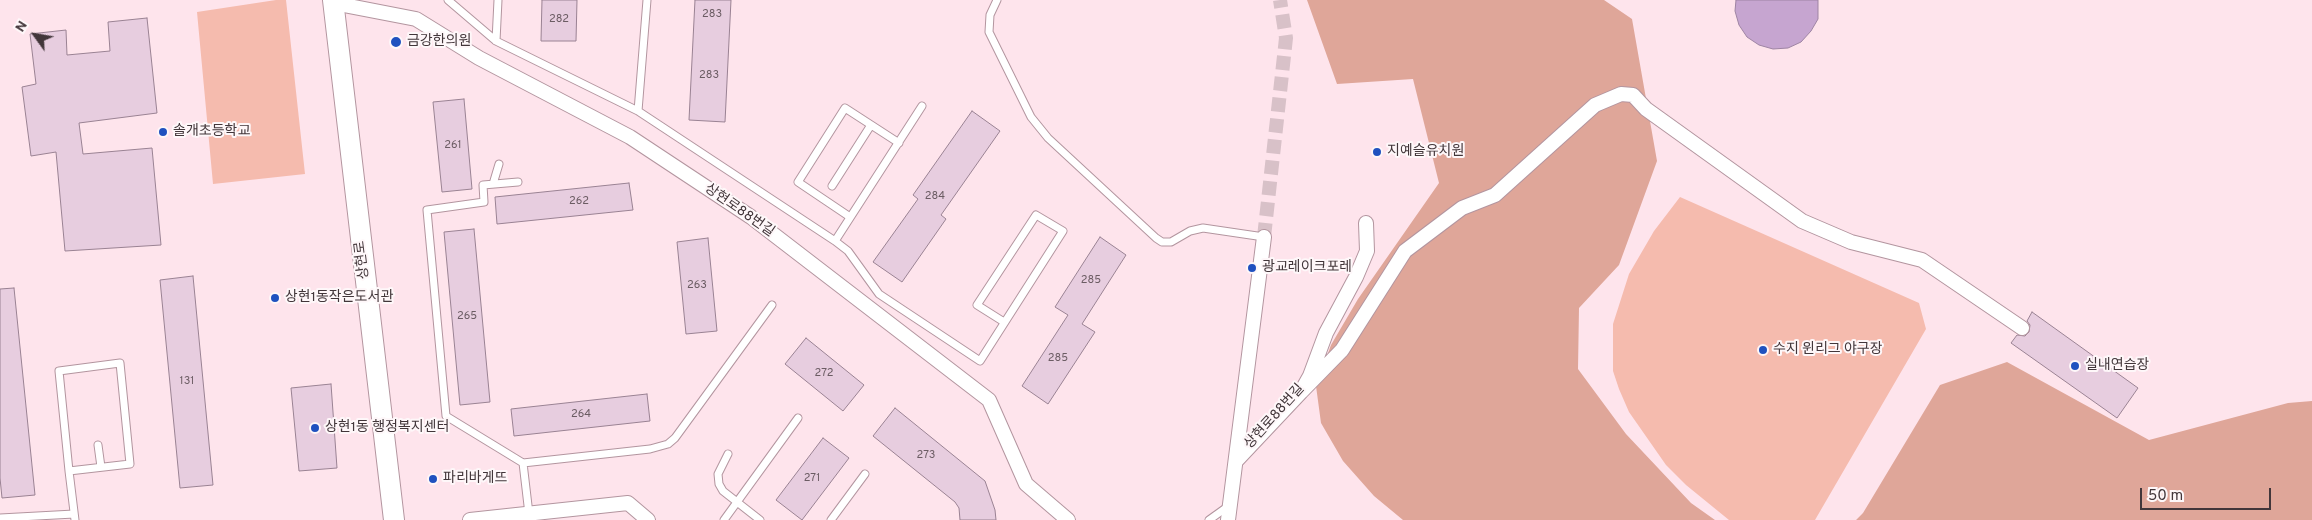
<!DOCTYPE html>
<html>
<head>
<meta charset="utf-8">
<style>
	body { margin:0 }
	#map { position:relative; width:2312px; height:520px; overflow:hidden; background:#fee4ec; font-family:Overpass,sans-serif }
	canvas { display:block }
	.north { position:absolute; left:10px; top:10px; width:50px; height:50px; -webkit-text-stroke:4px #fef7f9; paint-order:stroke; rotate:302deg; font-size:14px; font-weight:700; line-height:20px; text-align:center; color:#42363a }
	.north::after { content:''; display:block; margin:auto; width:18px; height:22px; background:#42363a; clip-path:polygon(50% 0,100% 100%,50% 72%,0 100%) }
	.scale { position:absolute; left:2140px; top:488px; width:131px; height:22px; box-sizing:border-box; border:2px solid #42363a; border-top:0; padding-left:6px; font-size:15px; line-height:18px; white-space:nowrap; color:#42363a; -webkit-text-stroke:4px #fef7f9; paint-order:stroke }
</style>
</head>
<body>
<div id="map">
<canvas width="2312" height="520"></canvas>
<div class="north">N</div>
<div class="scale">50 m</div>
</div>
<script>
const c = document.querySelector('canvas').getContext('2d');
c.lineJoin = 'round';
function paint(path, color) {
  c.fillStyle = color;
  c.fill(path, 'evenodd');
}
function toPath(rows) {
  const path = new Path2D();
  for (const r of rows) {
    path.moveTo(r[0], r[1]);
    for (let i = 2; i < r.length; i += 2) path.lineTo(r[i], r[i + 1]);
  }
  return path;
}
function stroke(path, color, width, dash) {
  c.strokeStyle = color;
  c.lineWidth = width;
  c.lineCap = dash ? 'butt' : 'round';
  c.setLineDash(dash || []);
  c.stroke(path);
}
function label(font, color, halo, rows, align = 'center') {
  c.font = font + ' Overpass,"Noto Sans KR",sans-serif';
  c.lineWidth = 4;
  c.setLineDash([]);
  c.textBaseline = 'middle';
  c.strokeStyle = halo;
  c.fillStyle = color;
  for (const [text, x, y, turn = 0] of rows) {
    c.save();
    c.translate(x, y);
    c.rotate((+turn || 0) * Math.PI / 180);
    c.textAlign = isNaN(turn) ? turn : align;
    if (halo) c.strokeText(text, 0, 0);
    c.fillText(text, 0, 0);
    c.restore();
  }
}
paint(toPath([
	[276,0,286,0,305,174,213,184,197,12],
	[1680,197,1919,303,1926,329,1815,520,1729,520,1686,485,1666,465,1629,412,1619,389,1613,371,1613,324,1629,274,1654,231]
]), '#f5bbae');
paint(toPath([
	[1307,0,1604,0,1632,19,1657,161,1619,265,1579,308,1578,369,1626,434,1691,503,1715,520,1403,520,1374,496,1343,461,1321,423,1316,386,1331,345,1358,299,1439,183,1413,79,1337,84],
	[2007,362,2149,440,2288,403,2312,401,2312,520,1856,520,1863,513,1940,385]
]), '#dfa699');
const water = toPath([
	[1736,0,1818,0,1818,19,1811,31,1801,42,1788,48,1773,49,1759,45,1747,37,1739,25,1735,11,1736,0]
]);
paint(water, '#c6a5d0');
stroke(water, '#9e84a3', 1);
const building = toPath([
	[542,0,577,0,576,41,541,41,542,0],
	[695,0,731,0,725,122,689,120,695,0],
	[147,18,157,113,79,123,83,154,152,148,161,245,65,251,56,152,31,156,22,87,36,84,30,34,66,30,67,55,110,51,108,22,147,18],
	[464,99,472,189,442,192,433,102,464,99],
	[972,111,1000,131,941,215,946,219,902,282,873,262,918,199,913,195,972,111],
	[629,183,633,210,497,224,495,197,629,183],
	[474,229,490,402,460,405,444,232,474,229],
	[1100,237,1126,255,1082,324,1095,332,1048,404,1022,386,1068,315,1055,307,1100,237],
	[708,238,717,331,686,334,677,242,708,238],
	[193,276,213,485,180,488,160,280,193,276],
	[14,288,35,495,2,498,0,478,0,289,14,288],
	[2032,312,2138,388,2117,418,2011,343,2017,335,2025,336,2029,332,2030,325,2027,321,2032,312],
	[806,338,864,385,843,411,785,364,806,338],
	[331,384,337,468,299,471,291,388,331,384],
	[647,394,650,421,514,436,511,409,647,394],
	[895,408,985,481,995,510,996,520,960,520,959,508,955,502,873,436,895,408],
	[823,438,849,458,802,520,776,500,823,438]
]);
paint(building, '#e7cddf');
stroke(building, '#9a8293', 1);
stroke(toPath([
	[1264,237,1286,38,1280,0]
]), '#d8c1c8', 14, [14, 7]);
const lane = toPath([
	[448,0,496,41,638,111,835,241,848,251,879,294,980,361,1063,231,1036,215,977,305,1004,322],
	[997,0,990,15,989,32,1031,117,1048,138,1156,238,1162,242,1171,242,1190,231,1203,228,1264,237],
	[496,41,498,0],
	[638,111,647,0],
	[518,182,483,185,484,202,427,210,446,416,523,463,650,449,668,444,675,438,772,305],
	[493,184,499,164],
	[832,186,871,125],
	[850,217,798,182,845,108,899,143],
	[835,241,922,106],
	[98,445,101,467],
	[728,454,718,474,719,484,723,491,760,520],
	[523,463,529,514],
	[69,471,130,464,120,363,59,371,69,471,75,520],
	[0,518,74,514],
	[724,520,798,418],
	[831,520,865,474],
	[1209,520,1230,505]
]);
const street = toPath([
	[333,3,416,19,479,58,630,137,751,217,989,400,1026,484,1068,520],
	[1301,392,1342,350,1405,251,1462,208,1495,195,1595,105,1621,94,1633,95,1646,109,1802,221,1851,242,1922,260,2022,328],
	[1236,461,1301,392,1310,376,1326,333,1356,277,1367,251,1366,223],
	[470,520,628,503,648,520],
	[1228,520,1264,237]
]);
const secondary = toPath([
	[333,0,394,520]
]);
stroke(lane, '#b3959f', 9);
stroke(street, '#b3959f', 16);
stroke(secondary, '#b3959f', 22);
stroke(lane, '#fff', 7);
stroke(street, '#fff', 14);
stroke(secondary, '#fff', 20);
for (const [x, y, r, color] of [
	[396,42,6,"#1f51bf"],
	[163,132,5,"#1f51bf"],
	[1377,152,5,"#1f51bf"],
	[1252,268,5,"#1f51bf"],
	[275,298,5,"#1f51bf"],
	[1763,350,5,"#1f51bf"],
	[2075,366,5,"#1f51bf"],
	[315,428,5,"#1f51bf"],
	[433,479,5,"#1f51bf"]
]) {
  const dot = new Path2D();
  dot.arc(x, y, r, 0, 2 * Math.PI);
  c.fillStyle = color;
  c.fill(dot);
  stroke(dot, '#fef7f9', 2);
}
label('11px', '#6b5c63', null, [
	["283",712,15],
	["282",559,20],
	["283",709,76],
	["261",453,146],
	["284",935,197],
	["262",579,202],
	["285",1091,281],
	["263",697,286],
	["265",467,317],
	["285",1058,359],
	["272",824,374],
	["131",187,382],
	["264",581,415],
	["273",926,456],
	["271",812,479]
]);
label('14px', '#42363a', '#fef7f9', [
	["금강한의원",407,42],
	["솔개초등학교",173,132],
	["지예슬유치원",1387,152],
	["광교레이크포레",1262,268],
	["상현1동작은도서관",285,298],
	["수지 윈리그 야구장",1773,350],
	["실내연습장",2085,366],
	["상현1동 행정복지센터",325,428],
	["파리바게뜨",443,479]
], 'left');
label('14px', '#42363a', '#fef7f9', [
	["상현로88번길",739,211,35],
	["상현로",363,260,-97],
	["상현로88번길",1275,417,-48]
]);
</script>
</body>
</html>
